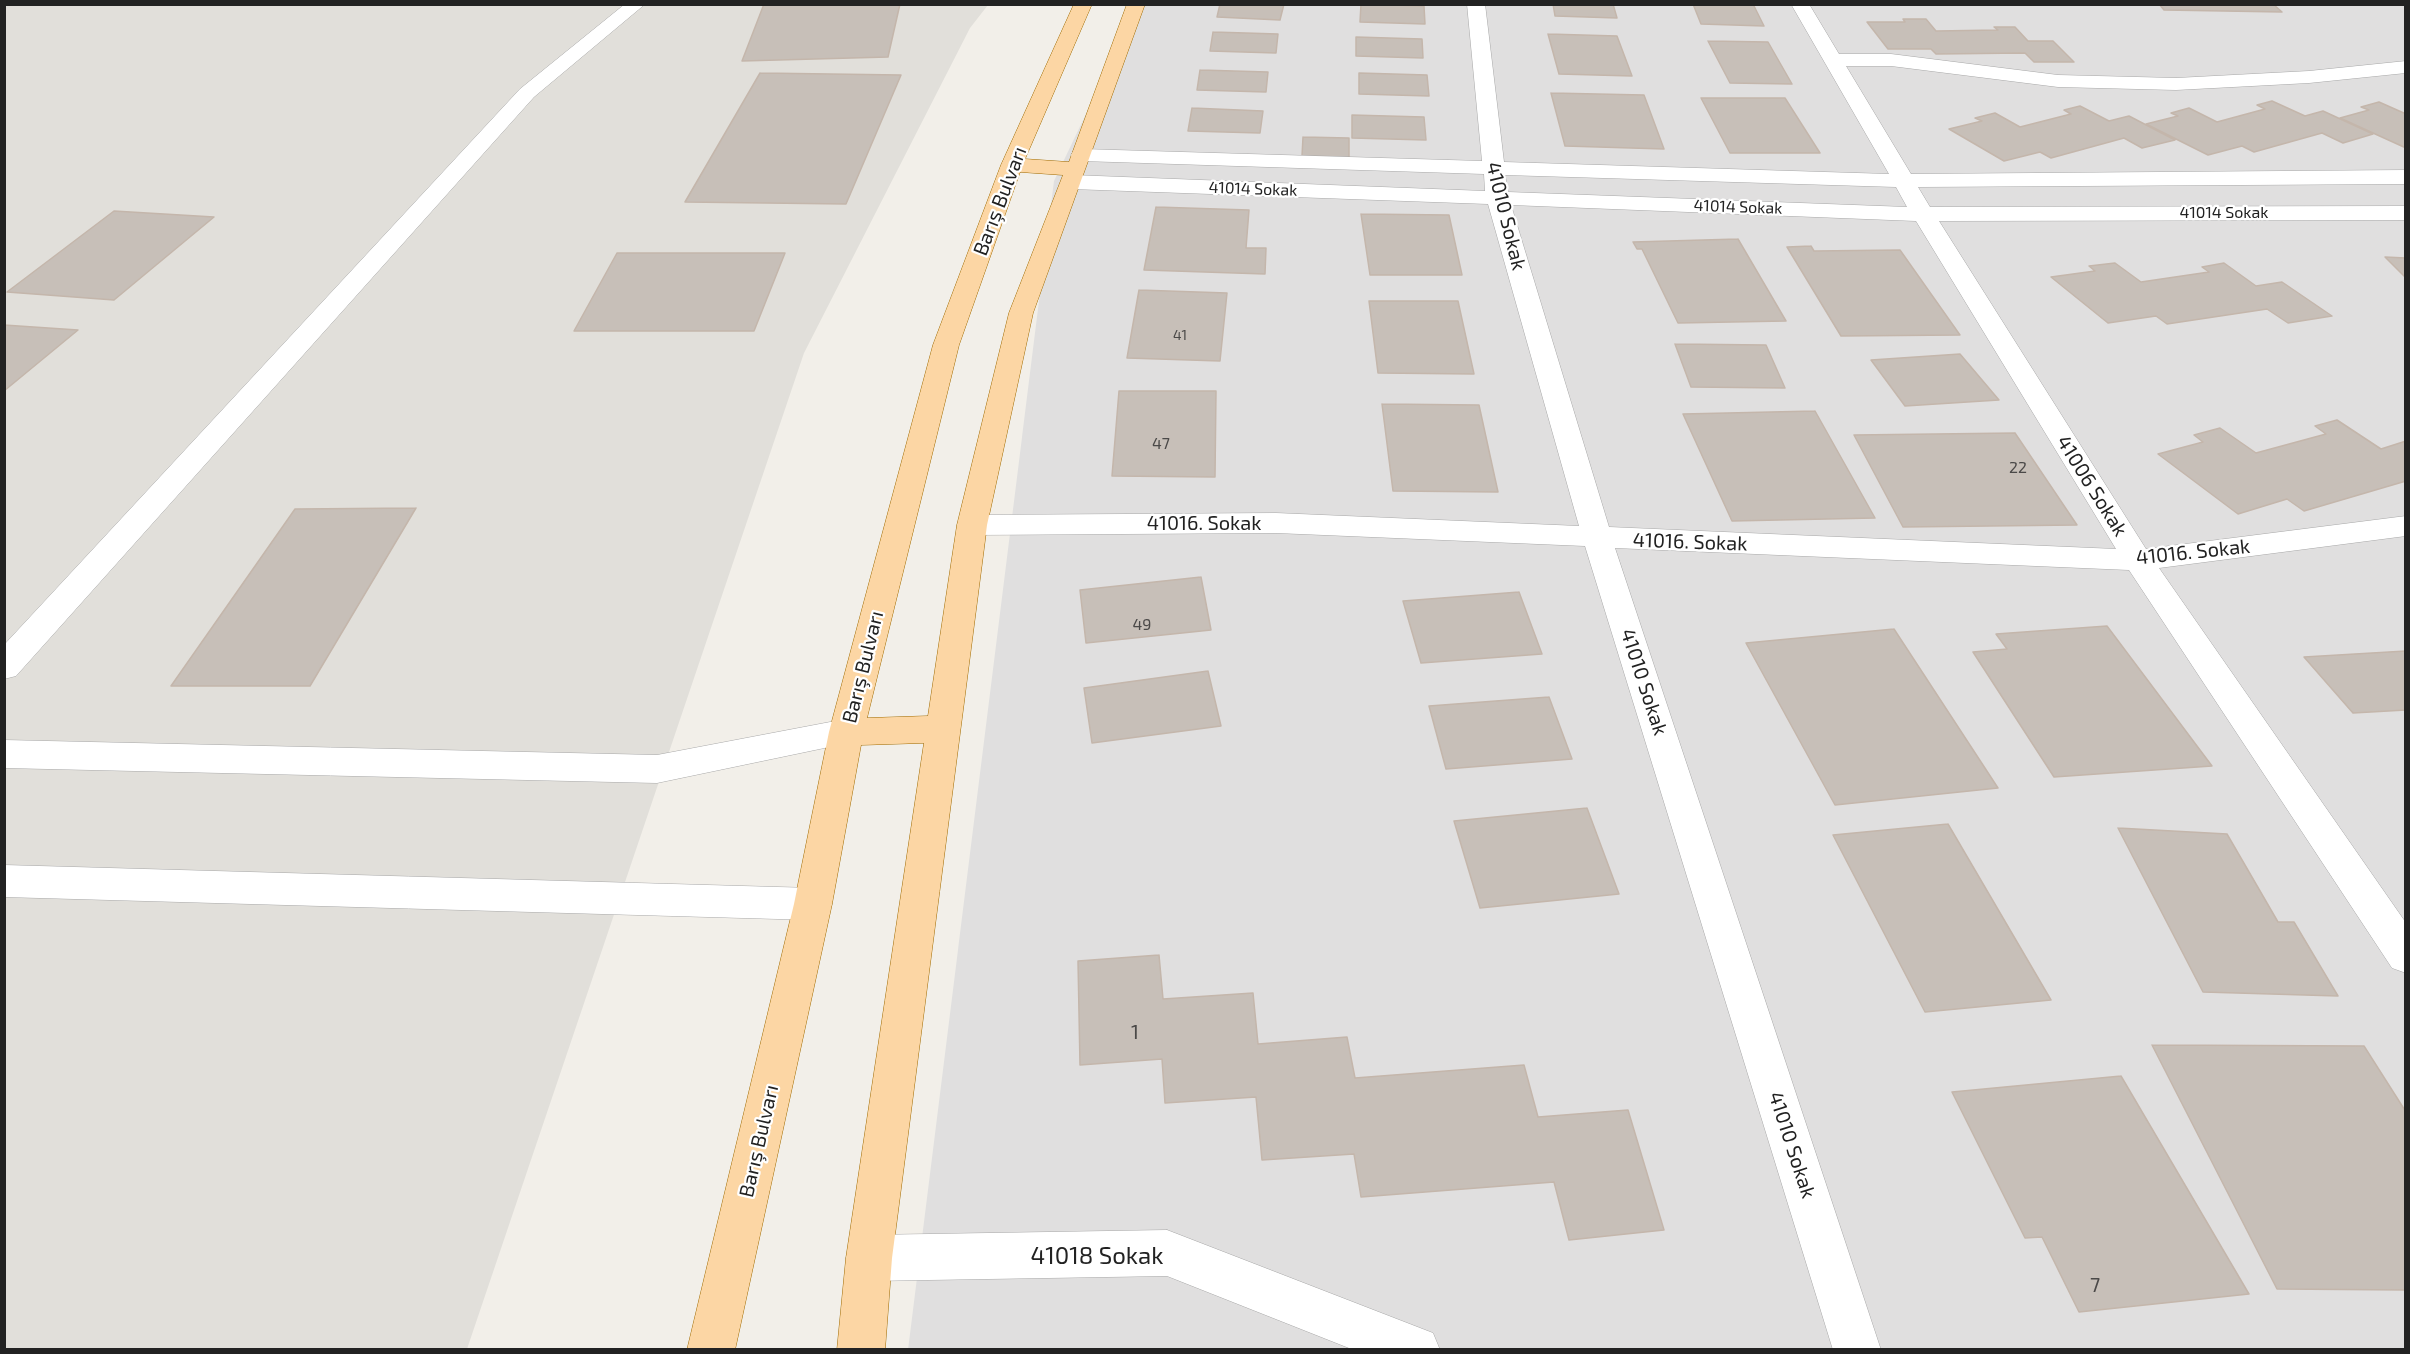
<!DOCTYPE html>
<html>
<head>
<meta charset="utf-8">
<style>
	body { margin:0 }
	#map { position:relative; width:2410px; height:1354px; overflow:hidden; background:#f2efe9; font-family:"Exo 2",sans-serif }
	canvas { display:block }
	.frame { position:absolute; inset:0; border:6px solid #222; pointer-events:none }
</style>
</head>
<body>
<div id="map">
<canvas width="2410" height="1354"></canvas>
<div class="frame"></div>
</div>
<script>
const c = document.querySelector('canvas').getContext('2d');
c.lineJoin = 'round';
function paint(path, color) {
  c.fillStyle = color;
  c.fill(path, 'evenodd');
}
function toPath(rows) {
  const path = new Path2D();
  for (const r of rows) {
    path.moveTo(r[0], r[1]);
    for (let i = 2; i < r.length; i += 2) path.lineTo(r[i], r[i + 1]);
  }
  return path;
}
function stroke(path, color, width, dash) {
  c.strokeStyle = color;
  c.lineWidth = width;
  c.lineCap = dash ? 'butt' : 'round';
  c.setLineDash(dash || []);
  c.stroke(path);
}
function label(font, color, halo, rows, align = 'center') {
  c.font = font + ' "Exo 2",sans-serif';
  c.lineWidth = 4.5;
  c.setLineDash([]);
  c.textBaseline = 'middle';
  c.strokeStyle = halo;
  c.fillStyle = color;
  for (const [text, x, y, turn = 0] of rows) {
    c.save();
    c.translate(x, y);
    c.rotate((+turn || 0) * Math.PI / 180);
    c.textAlign = isNaN(turn) ? turn : align;
    if (halo) c.strokeText(text, 0, 0);
    c.fillText(text, 0, 0);
    c.restore();
  }
}
paint(toPath([
	[1138,5,2405,5,2405,1349,908,1350,1054,181]
]), '#e0dfdf');
paint(toPath([
	[5,5,988,5,970,28,804,353,467,1349,5,1350]
]), '#e1dfda');
const building = toPath([
	[764,4,900,4,888,57,742,61,764,4],
	[1220,4,1284,4,1280,20,1217,17,1220,4],
	[1361,4,1424,6,1425,24,1360,22,1361,4],
	[1553,4,1613,4,1617,18,1555,16,1553,4],
	[1693,4,1753,4,1764,26,1701,24,1693,4],
	[2159,4,2273,4,2282,12,2164,10,2159,4],
	[1903,19,1926,19,1936,31,1998,30,1994,27,2015,27,2028,41,2053,41,2074,62,2034,62,2025,53,1936,54,1931,49,1888,49,1867,22,1905,22,1903,19],
	[1213,32,1278,34,1276,53,1210,51,1213,32],
	[1548,34,1617,36,1632,76,1559,74,1548,34],
	[1356,37,1422,39,1423,58,1356,56,1356,37],
	[1708,41,1768,42,1792,84,1730,83,1708,41],
	[1200,70,1268,72,1266,92,1197,90,1200,70],
	[760,73,901,75,846,204,685,202,760,73],
	[1359,73,1427,75,1429,96,1359,94,1359,73],
	[1551,93,1644,95,1664,149,1565,146,1551,93],
	[1701,98,1785,98,1820,153,1730,153,1701,98],
	[2272,101,2305,116,2323,111,2373,134,2343,143,2322,133,2254,152,2242,146,2208,155,2146,124,2178,116,2171,113,2189,108,2217,122,2265,109,2257,105,2272,101],
	[2379,102,2406,114,2406,148,2340,118,2369,110,2361,107,2379,102],
	[2080,106,2109,121,2129,116,2175,140,2142,148,2124,138,2051,158,2040,152,2004,161,1949,129,1982,121,1975,118,1995,113,2020,127,2071,114,2064,110,2080,106],
	[1192,108,1263,111,1260,133,1188,131,1192,108],
	[1352,115,1424,117,1426,140,1352,138,1352,115],
	[1303,137,1349,138,1349,158,1302,156,1303,137],
	[1156,207,1249,210,1246,248,1266,248,1265,274,1144,270,1156,207],
	[114,211,214,217,114,300,7,292,114,211],
	[1361,214,1449,215,1462,275,1370,275,1361,214],
	[1738,239,1786,321,1678,323,1642,249,1637,249,1633,242,1738,239],
	[1811,246,1814,251,1900,250,1960,335,1841,336,1787,247,1811,246],
	[617,253,785,253,754,331,574,331,617,253],
	[2385,257,2406,258,2406,278,2385,257],
	[2115,263,2141,282,2209,272,2202,267,2224,263,2256,286,2282,282,2332,316,2288,323,2267,309,2167,324,2156,316,2108,323,2051,277,2095,271,2089,266,2115,263],
	[1139,290,1227,293,1220,361,1127,358,1139,290],
	[1369,301,1458,301,1474,374,1378,373,1369,301],
	[4,325,78,330,4,391,4,325],
	[1675,344,1766,345,1785,388,1691,387,1675,344],
	[1960,354,1999,400,1905,406,1871,360,1960,354],
	[1119,391,1216,391,1215,477,1112,476,1119,391],
	[1382,404,1479,405,1498,492,1393,491,1382,404],
	[1815,411,1875,518,1732,521,1683,414,1815,411],
	[2337,420,2381,449,2406,441,2406,481,2304,511,2287,499,2238,514,2158,454,2203,442,2194,435,2220,428,2256,453,2326,434,2315,426,2337,420],
	[2015,433,2077,525,1903,527,1854,435,2015,433],
	[416,508,310,686,171,686,295,509,416,508],
	[1201,577,1211,630,1086,643,1080,590,1201,577],
	[1519,592,1542,654,1421,663,1403,601,1519,592],
	[2107,626,2212,766,2054,777,1973,652,2007,649,1996,634,2107,626],
	[1894,629,1998,788,1835,805,1746,643,1894,629],
	[2406,651,2406,710,2353,713,2304,657,2406,651],
	[1208,671,1221,726,1092,743,1084,688,1208,671],
	[1549,697,1572,759,1446,769,1429,706,1549,697],
	[1587,808,1619,894,1480,908,1454,821,1587,808],
	[1948,824,2051,1000,1925,1012,1833,835,1948,824],
	[2118,828,2227,834,2278,922,2294,922,2338,996,2203,992,2118,828],
	[1159,955,1163,999,1253,993,1258,1044,1347,1037,1355,1078,1524,1065,1538,1117,1628,1110,1664,1230,1569,1240,1554,1182,1361,1197,1354,1154,1262,1160,1256,1097,1165,1103,1162,1059,1080,1065,1078,961,1159,955],
	[2152,1045,2364,1046,2406,1112,2406,1290,2277,1289,2152,1045],
	[2121,1076,2249,1294,2079,1312,2042,1237,2025,1238,1952,1092,2121,1076]
]);
paint(building, '#c7bfb8');
stroke(building, '#c4b6ab', 1.5);
const minor = toPath([
	[625,4,644,5,534,97,16,676,4,679,4,645,520,89,625,4],
	[1467,4,1485,4,1504,162,1889,174,1791,4,1809,4,1839,54,1891,54,2058,75,2176,78,2309,71,2406,61,2406,73,2309,83,2176,90,2058,87,1891,66,1846,66,1911,174,2406,170,2406,184,1918,187,1930,207,2406,206,2406,220,1939,221,2146,549,2406,516,2406,536,2159,568,2406,923,2406,973,2392,968,2129,570,1615,548,1881,1350,1833,1350,1585,546,1276,533,972,535,962,532,957,525,962,518,972,515,1276,513,1579,526,1488,204,1072,189,1064,187,1061,182,1064,177,1072,175,1485,191,1484,174,1082,161,1074,160,1071,155,1074,150,1082,149,1482,161,1467,4],
	[1505,175,1896,187,1907,207,1508,192,1505,175],
	[1511,205,1916,221,2116,549,1609,527,1511,205],
	[846,719,858,723,863,732,858,741,657,783,4,768,4,740,657,755,846,719],
	[4,865,813,888,826,892,832,904,826,916,813,920,4,897,4,865],
	[1167,1230,1433,1333,1440,1350,1354,1350,1167,1276,869,1281,853,1274,846,1258,853,1242,869,1235,1167,1230]
]);
const major = toPath([
	[1074,4,1092,4,1025,159,1069,162,1127,4,1145,4,1033,313,987,525,892,1258,885,1350,837,1350,846,1258,924,743,861,745,832,904,735,1350,687,1350,794,904,829,732,933,345,1001,165,1074,4],
	[1020,172,1063,175,1009,313,957,525,928,716,867,718,959,345,1020,172]
]);
stroke(minor, '#a9a9a9', 1);
stroke(major, '#a06b00', 1);
paint(minor, '#fff');
paint(major, '#fcd6a4');
label('14px', '#4b4948', null, [
	["41",1180,335]
]);
label('16px', '#222', '#fff', [
	["41014 Sokak",1253,189,2],
	["41014 Sokak",1738,207,2],
	["41014 Sokak",2224,213]
]);
label('16px', '#4b4948', null, [
	["47",1161,444],
	["22",2018,468],
	["49",1142,625]
]);
label('20px', '#222', '#fff', [
	["Barış Bulvarı",1000,201,-69],
	["41010 Sokak",1506,216,76],
	["41006 Sokak",2092,486,58],
	["41016. Sokak",1204,523],
	["41016. Sokak",1690,542,2],
	["41016. Sokak",2193,552,-6],
	["Barış Bulvarı",863,667,-76],
	["41010 Sokak",1644,682,72],
	["Barış Bulvarı",759,1141,-77],
	["41010 Sokak",1792,1145,72]
]);
label('20px', '#4b4948', null, [
	["1",1135,1032],
	["7",2095,1285]
]);
label('24px', '#222', '#fff', [
	["41018 Sokak",1097,1256]
]);
</script>
</body>
</html>
